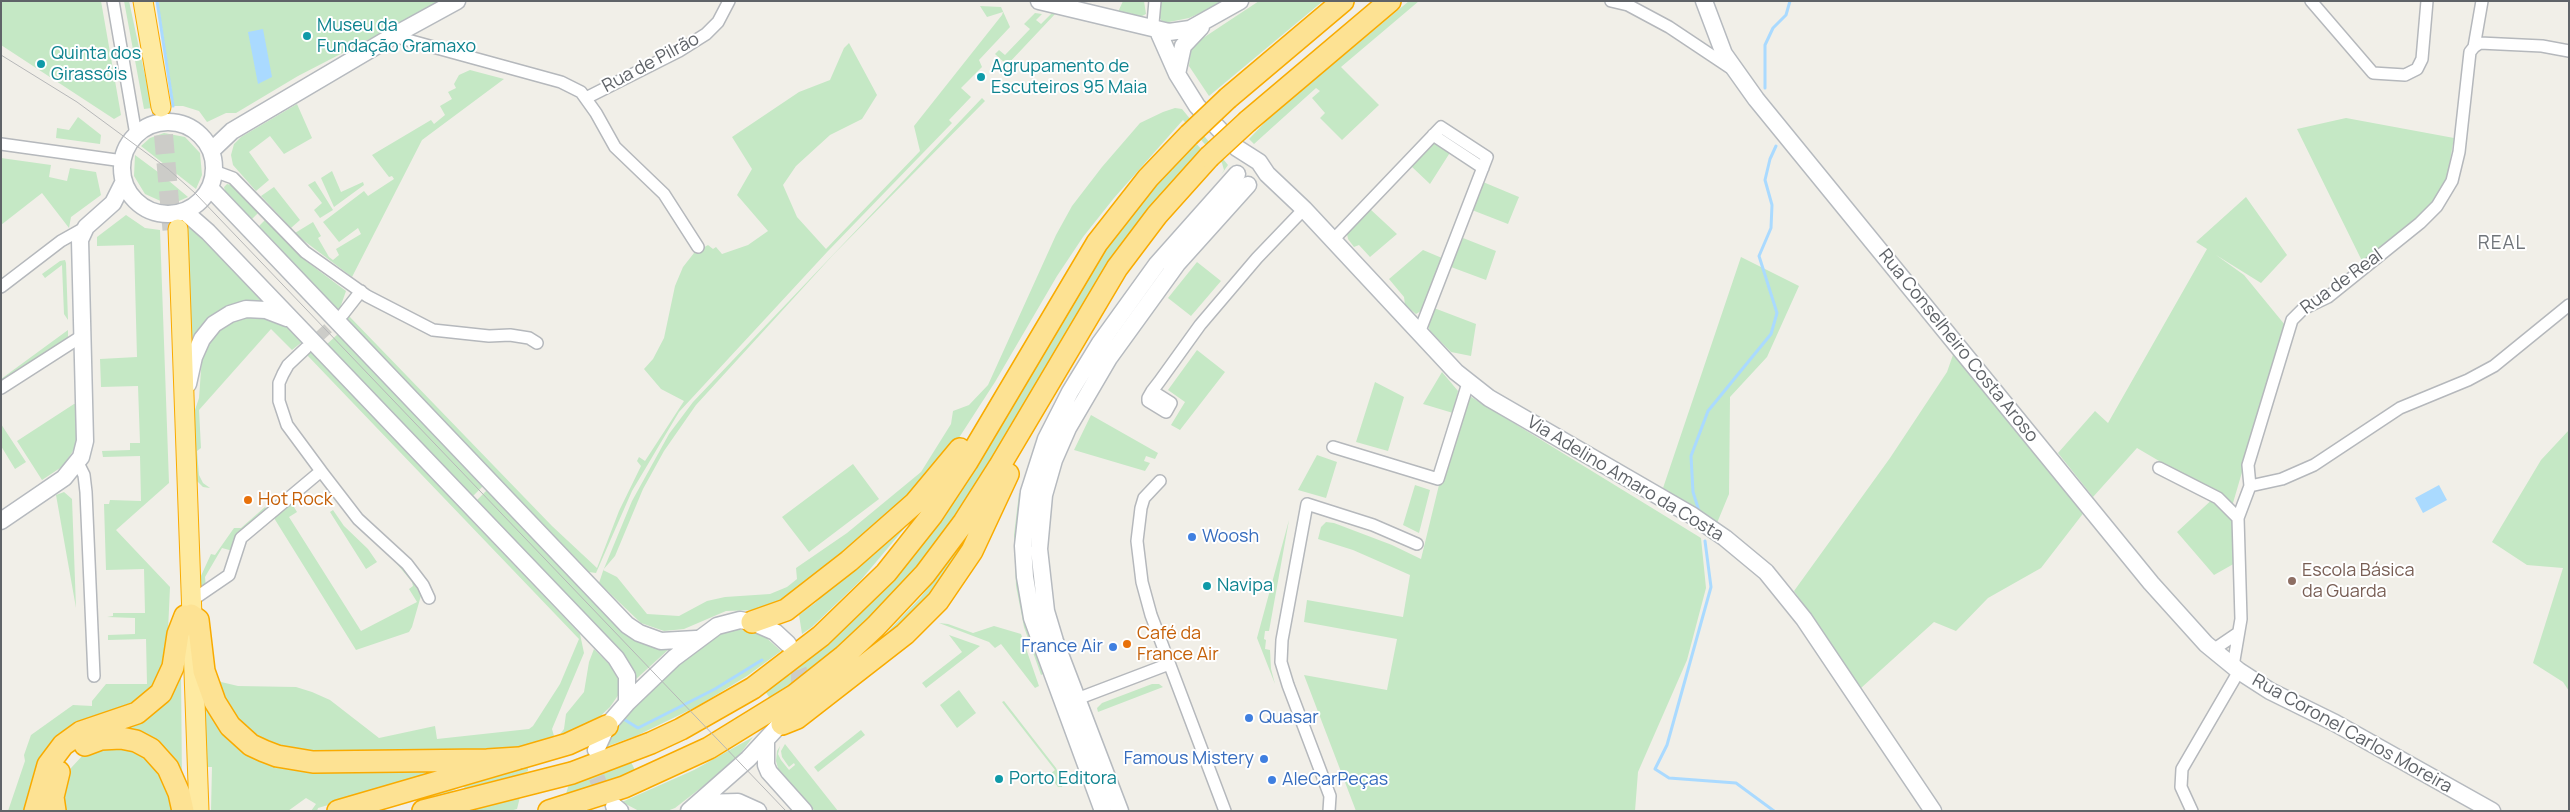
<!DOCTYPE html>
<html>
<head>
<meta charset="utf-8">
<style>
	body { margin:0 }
	#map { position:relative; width:2570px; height:812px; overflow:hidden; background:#f1efe8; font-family:Manrope,sans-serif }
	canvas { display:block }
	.frame { position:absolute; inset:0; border:2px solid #5f6368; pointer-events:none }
</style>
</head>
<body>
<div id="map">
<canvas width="2570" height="812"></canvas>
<div class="frame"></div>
</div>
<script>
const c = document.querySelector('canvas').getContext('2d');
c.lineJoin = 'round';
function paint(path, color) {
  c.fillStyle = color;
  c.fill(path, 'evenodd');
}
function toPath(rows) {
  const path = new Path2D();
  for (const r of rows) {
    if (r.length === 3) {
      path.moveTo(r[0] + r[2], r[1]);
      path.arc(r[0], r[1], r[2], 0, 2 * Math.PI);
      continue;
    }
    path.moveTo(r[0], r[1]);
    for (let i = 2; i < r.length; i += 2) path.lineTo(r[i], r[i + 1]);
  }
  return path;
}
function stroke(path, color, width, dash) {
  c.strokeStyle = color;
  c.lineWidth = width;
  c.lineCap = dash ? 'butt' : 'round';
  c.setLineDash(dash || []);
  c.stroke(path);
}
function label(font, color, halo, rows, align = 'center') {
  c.font = font + ' Manrope,sans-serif';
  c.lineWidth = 4;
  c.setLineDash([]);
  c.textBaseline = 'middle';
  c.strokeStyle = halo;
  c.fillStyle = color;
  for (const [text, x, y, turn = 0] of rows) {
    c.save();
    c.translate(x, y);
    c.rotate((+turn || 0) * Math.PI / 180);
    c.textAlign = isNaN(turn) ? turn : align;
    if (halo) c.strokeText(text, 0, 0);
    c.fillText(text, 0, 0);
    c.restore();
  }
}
paint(toPath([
	[1,1,101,1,121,115,114,119,1,45],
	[124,1,129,1,152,108,144,109],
	[158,1,443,1,298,76,236,113,226,113,207,122,199,111,183,106,174,106],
	[1123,1,1144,1,1146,14,1140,17,1130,13,1129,15,1118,12],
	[1160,1,1227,1,1189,18,1169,22,1162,22,1160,18],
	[1259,1,1323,1,1209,96,1189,66,1191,50,1197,42],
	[1409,1,1419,1,1341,67,1379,105,1342,140,1320,118,1325,113,1312,98,1320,91,1316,88,1254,144,1249,139,1271,116],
	[980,6,1001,7,1010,27,979,60,982,67,961,88,971,97,949,120,952,123,828,251,679,412,632,491,596,573,589,572,345,317,348,315,552,526,597,568,619,511,641,466,637,461,639,457,645,461,684,401,661,389,644,369,653,359,664,338,675,286,683,267,694,253,708,245,713,249,716,247,722,254,748,245,768,231,737,195,752,169,732,137,799,92,830,80,844,48,849,43,877,95,862,119,830,135,796,166,783,185,797,217,826,249,920,151,914,126,1002,15,1003,12,987,17],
	[1035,13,1042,14,1036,20,1041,24,1052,13,1056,13,1007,65,995,54,999,50,1005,55,1030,29,1024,24],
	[470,70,504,79,422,140,352,277,303,240,295,233,313,222,321,236,318,238,329,257,333,260,339,255,336,249,361,234,358,228,339,242,323,222,364,191,368,196,394,179,392,176,389,177,372,155,431,120,434,124,445,115,440,106,452,99,448,92,456,88,454,84,459,75],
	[982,98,985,101,833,255,696,405,664,451,643,489,615,556,603,570,617,577,647,614,679,616,707,601,725,597,770,594,787,587,797,579,796,568,847,533,921,472,951,424,953,411,969,405,988,385,1056,235,1072,206,1102,167,1140,123,1163,112,1175,108,1182,109,1228,165,1221,175,1224,170,1222,163,1183,120,1114,198,1083,237,1057,276,995,382,953,447,919,488,792,597,757,610,726,611,684,629,664,631,641,623,599,583,603,571,632,501,669,434,693,402],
	[297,104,312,138,284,154,270,136,249,152,269,180,256,191,233,165,231,155,234,144,241,137],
	[78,117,101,135,100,144,56,138,57,128,69,130],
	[2346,118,2454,138,2446,183,2425,215,2363,263,2297,129],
	[164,133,185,137,200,153,202,175,196,189,141,146,150,138],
	[1195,142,1202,150,1157,200,951,524,898,589,843,644,771,700,765,691,823,647,881,592,1112,239,1152,189],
	[1433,143,1451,151,1430,184,1411,166],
	[135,155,162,175,188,197,179,201,165,203,145,194,134,176],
	[1,158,51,165,49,177,67,181,70,168,96,172,101,195,71,217,69,228,42,193,1,225],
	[332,171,341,192,363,182,364,185,334,207,321,178],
	[315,181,333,210,320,218,314,210,322,203,308,185],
	[1483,182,1519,197,1508,224,1472,210],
	[227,184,231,185,258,213,252,219,225,191,224,187],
	[274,187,300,220,291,228,261,196],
	[2246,197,2287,255,2261,283,2216,255,2244,275,2285,325,2233,503,2237,562,2214,575,2177,532,2217,495,2137,448,2093,497,2058,453,2095,411,2108,423,2207,249,2196,242],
	[1370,209,1397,234,1370,257,1359,245,1354,247,1348,239,1347,234],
	[126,215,145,228,160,230,169,483,116,530,170,587,167,653,156,683,136,702,86,721,27,811,8,811,25,761,24,755,31,735,73,705,92,706,92,701,106,684,147,684,146,639,108,640,108,635,135,634,135,618,107,617,113,616,113,613,145,613,144,569,106,570,104,504,109,504,110,500,141,501,140,456,103,457,102,451,130,450,130,443,140,443,138,386,101,387,100,359,137,357,134,245,97,246,97,237],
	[265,220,306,261,346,291,339,311,259,226],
	[192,227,264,303,190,344,186,228],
	[1463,238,1496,251,1486,280,1451,267],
	[1423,250,1442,258,1421,311,1416,314,1405,305,1404,297,1389,279],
	[1741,257,1799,286,1767,357,1730,397,1729,494,1717,523,1662,491],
	[65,260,66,263,68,320,64,314,62,265,45,278,42,274,60,261],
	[1197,262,1221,281,1191,316,1168,298],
	[1434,308,1476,324,1471,356,1451,352,1430,331,1428,325],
	[263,316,286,326,302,342,292,350,271,329,199,410,201,448,197,451,199,475,203,483,210,488,203,487,196,480,192,419,199,398,202,357,214,333,239,318],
	[68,330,68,341,1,384,1,379],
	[339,333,484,485,471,498,326,345],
	[1197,350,1225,372,1180,430,1171,425,1185,402,1168,390],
	[310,351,580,634,584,653,552,729,554,736,558,737,564,729,566,714,584,692,589,662,594,649,613,668,620,684,619,694,610,707,591,725,584,730,522,747,485,752,294,751,261,739,244,728,231,711,216,678,221,682,238,686,296,687,312,692,330,700,379,738,435,726,437,739,529,729,533,726,560,684,579,639,307,355],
	[1954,352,2085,511,2041,568,1988,598,1956,631,1934,622,1861,688,1794,591,1890,458,1947,372],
	[1442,372,1458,391,1453,413,1423,404],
	[1375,382,1404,397,1388,451,1356,442],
	[1468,395,1701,538,1706,588,1687,660,1638,772,1635,811,1356,811,1304,675,1387,690,1397,639,1304,622,1307,600,1403,617,1410,575,1353,550,1318,539,1321,527,1326,522,1334,523,1392,545,1421,559,1439,485,1441,484],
	[74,404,78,404,78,438,75,448,63,466,42,480,17,441],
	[1091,415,1158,453,1155,459,1146,456,1144,461,1150,463,1145,471,1074,450],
	[1,424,26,462,15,469,1,446],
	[2569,430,2569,691,2563,682,2533,663,2563,568,2527,565,2492,542,2541,460],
	[1317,455,1337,462,1326,498,1298,490],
	[853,464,879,499,809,552,782,517],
	[1415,485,1430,490,1419,533,1403,525],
	[488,489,592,597,669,649,635,680,475,502],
	[64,492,72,499,76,608,56,495],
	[1019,493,1023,494,1045,673,1041,675,1024,627,1016,586,1014,535],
	[292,504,297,512,289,517,361,631,417,602,409,589,413,586,412,582,397,564,401,562,422,592,412,627,409,632,356,650,274,518],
	[265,507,269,512,233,551,222,548,205,577,206,588,201,588,200,578,211,554,215,555,234,528,241,528],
	[333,510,344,526,368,549,377,562,366,569,330,512],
	[920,510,860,581,812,627,802,634,799,615,815,603,850,570],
	[981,519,943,589,853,664,880,640,921,597],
	[1289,520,1269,631,1265,631,1264,639,1266,640,1265,649,1270,650,1271,669,1275,684,1257,638],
	[939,623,948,624,973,633,994,626,1021,634,1039,686,1035,688,1001,644,995,648,989,642],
	[735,629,761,633,781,651,747,676,698,706,636,736,605,747,611,735,639,702,689,655,719,634],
	[949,635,980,646,926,688,922,683,962,652],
	[181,673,182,785,123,732,125,724],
	[1152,684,1159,684,1163,687,1098,712,1097,708,1102,703],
	[202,689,242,746,450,767,421,778,318,808,317,811,311,811,316,804,306,798,288,811,211,811,212,767,202,767],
	[959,690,976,713,957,728,940,705],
	[1004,701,1056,768,1063,784,1062,787,1058,787,1049,775,1055,770,1002,702],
	[861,730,865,735,818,772,814,767],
	[753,737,733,763,675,808,667,811,639,811,622,802,694,770],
	[785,744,838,811,815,811,779,772,776,761,777,751,780,746,778,754,781,760,789,770,795,765,794,763,789,767,782,757,781,751],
	[105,746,137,750,158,767,177,811,63,811,62,802,71,768,83,755],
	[528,762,528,771,522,774,465,788,462,786,450,792,397,804],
	[631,762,636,772,565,797,569,784],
	[520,797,517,809,510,811,464,811]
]), '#c5e8c5');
paint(toPath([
	[263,29,272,77,258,84,248,32],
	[2439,485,2447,500,2423,513,2415,498]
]), '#aadaff');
stroke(toPath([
	[157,1,173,106],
	[1765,88,1765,45,1773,28,1786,15,1790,1],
	[1700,514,1693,492,1691,456,1708,411,1771,334,1777,313,1759,256,1771,228,1772,205,1765,180,1770,159,1776,146],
	[1705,541,1711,587,1667,745,1655,769,1669,778,1736,783,1774,811],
	[625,720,638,728,715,689,762,660]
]), '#aadaff', 3);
stroke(toPath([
	[308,347,340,317]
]), '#ccccc8', 11, [11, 5.5]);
stroke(toPath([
	[789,648,799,670,799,694,796,698],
	[596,754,594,771,603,793,611,802]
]), '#ccccc8', 16, [16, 8]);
stroke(toPath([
	[161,107,172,230]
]), '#ccccc8', 19, [19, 9]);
const minor = toPath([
	[113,1,136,135],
	[1155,1,1153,23,1158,31],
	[1611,1,1628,5,1669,27,1729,67],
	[2311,1,2373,73,2405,75,2417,69,2422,59,2427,1],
	[393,36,561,82,581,92,596,113,615,147,664,194,698,247],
	[2474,47,2482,1],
	[586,98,679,51,706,34,718,22,729,1],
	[1433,135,1483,168],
	[1,144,123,161],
	[214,171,233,178,305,252,367,296,433,330,489,336,510,335,529,338,537,343],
	[1333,240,1441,127,1487,157,1419,333],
	[1,287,61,241,86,227],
	[343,314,361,291],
	[1,388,82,336],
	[1152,391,1171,403,1166,412,1148,401,1148,398,1152,391,1159,382,1200,325,1257,258,1304,209],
	[1333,447,1438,479,1468,383],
	[78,463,84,475,86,492,94,676],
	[2159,468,2218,498,2238,518],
	[321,471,358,519,407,564,423,585,429,598],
	[1160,481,1144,498,1141,508,1137,541,1142,582,1151,615,1225,811],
	[2250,486,2282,479,2314,465,2400,408,2468,380,2494,366,2569,305],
	[191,601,229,575,241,538,321,471,287,425,279,401,279,383,283,374,288,365,306,348],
	[2213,650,2238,633],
	[2233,666,2241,619,2238,518,2250,486,2248,465,2292,320,2303,309,2328,297,2420,223,2437,206,2452,181,2459,152,2470,52,2474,47,2480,43,2542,46,2569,51],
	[1077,699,1169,664],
	[1329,811,1330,796,1288,685,1281,662,1282,640,1307,504,1373,525,1417,544],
	[2192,811,2181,787,2182,769,2239,671]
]);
const secondary = toPath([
	[1039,1,1169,32,1190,29,1240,1],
	[1704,1,1724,54,1756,99,2151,583,2206,644,2239,671,2270,691,2335,723,2492,811],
	[1158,31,1177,74,1197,106,1237,148,1259,162,1267,174,1304,209,1456,372,1489,398,1693,516,1725,538,1766,572,1804,619,1933,811],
	[1177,74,1183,46,1201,27],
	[168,168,46],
	[211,151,232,131,393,36,457,1],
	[210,188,627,625,639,633,661,641,696,639],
	[184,211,208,232,616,658,627,676,627,703],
	[188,384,194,357,202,339,214,324,230,314,246,309,266,310,287,318],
	[1,521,64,478,81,457,85,441,80,240,86,227,113,203,124,181],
	[766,741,766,765,769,772,804,811],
	[596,750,607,726,627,703,674,658,717,626,740,620,752,622,775,632,788,644],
	[699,803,738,802,758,811],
	[614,806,620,811],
	[689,811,748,759,784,720],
	[1103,811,1032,618,1025,577,1023,546,1029,492,1046,439,1070,392,1100,343,1157,264,1237,174],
	[1120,811,1055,641,1046,611,1039,549,1044,495,1054,460,1068,428,1109,358,1177,264,1248,185]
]);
const trunk = toPath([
	[143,1,161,107],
	[178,229,199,811]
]);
const motorway = toPath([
	[1228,98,1343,1],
	[1248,121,1390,1],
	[191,615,198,620,204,671,215,702,230,726,251,745,264,751,277,756,313,762,487,760,519,758],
	[752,622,786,610,849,561,915,503,960,449],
	[782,724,797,718,905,634,938,601,972,551,1008,474],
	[85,745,101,739,121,738,136,741,151,749,168,768,179,793,183,811],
	[35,811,48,765,63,745,81,732,137,713,161,693,173,667,178,634,185,616],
	[55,811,53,797,59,772],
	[338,811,568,744,607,726],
	[423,811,572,773,651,743,681,729,753,688,821,636,886,573,932,515,967,462,1097,243,1148,178,1189,135],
	[549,811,624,787,709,748,795,695,844,656,876,626,925,574,964,522,999,467,1117,268,1157,215,1209,157]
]);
stroke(minor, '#b5b8bc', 14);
stroke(secondary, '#b6babf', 19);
stroke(trunk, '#f9ab00', 21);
stroke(motorway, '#f9ab00', 24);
stroke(minor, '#fff', 11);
stroke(secondary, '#fff', 16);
stroke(trunk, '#feeaa1', 19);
stroke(motorway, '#fde293', 21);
stroke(toPath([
	[1,55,77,102,168,169,195,193,786,811]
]), '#b6b7b8', 1);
const motorwayBridge = toPath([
	[1189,135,1228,98],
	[1209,157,1248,121]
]);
stroke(motorwayBridge, '#f9ab00', 24, []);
stroke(motorwayBridge, '#fde293', 21);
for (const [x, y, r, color] of [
	[307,36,5,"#0f9aa8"],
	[41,64,5,"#0f9aa8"],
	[981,77,5,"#0f9aa8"],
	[248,500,5,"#e8710a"],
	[1192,537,5,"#3f7fe0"],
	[2292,581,5,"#8d6e63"],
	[1207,586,5,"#0f9aa8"],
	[1127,644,5,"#e8710a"],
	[1113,647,5,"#3f7fe0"],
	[1249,718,5,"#3f7fe0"],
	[1264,759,5,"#3f7fe0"],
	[999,779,5,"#0f9aa8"],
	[1272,780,5,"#3f7fe0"]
]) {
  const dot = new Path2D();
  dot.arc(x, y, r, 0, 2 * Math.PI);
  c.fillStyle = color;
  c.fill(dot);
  stroke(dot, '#fff', 2);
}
label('18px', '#0d838f', '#fff', [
	["Museu da",317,26],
	["Fundação Gramaxo",317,47],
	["Quinta dos",51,54],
	["Girassóis",51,75],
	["Agrupamento de",991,67],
	["Escuteiros 95 Maia",991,88],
	["Navipa",1217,586],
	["Porto Editora",1009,779]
], 'left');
label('18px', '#5f6368', '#fff', [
	["Rua de Pilrão",651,63,-28],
	["Rua de Real",2342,282,-36],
	["Rua Conselheiro Costa Aroso",1958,346,51],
	["Via Adelino Amaro da Costa",1625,479,31],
	["Rua Coronel Carlos Moreira",2352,734,29]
]);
label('18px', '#c56008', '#fff', [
	["Hot Rock",258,500],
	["Café da",1137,634],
	["France Air",1137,655]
], 'left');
label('18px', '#366cbe', '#fff', [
	["Woosh",1202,537],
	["France Air",1103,647,"right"],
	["Quasar",1259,718],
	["Famous Mistery",1254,759,"right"],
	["AleCarPeças",1282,780]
], 'left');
label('18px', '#785e54', '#fff', [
	["Escola Básica",2302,571],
	["da Guarda",2302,592]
], 'left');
c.letterSpacing = '1px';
label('19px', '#70757a', '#fff', [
	["REAL",2502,244]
]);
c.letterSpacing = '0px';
</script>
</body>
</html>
